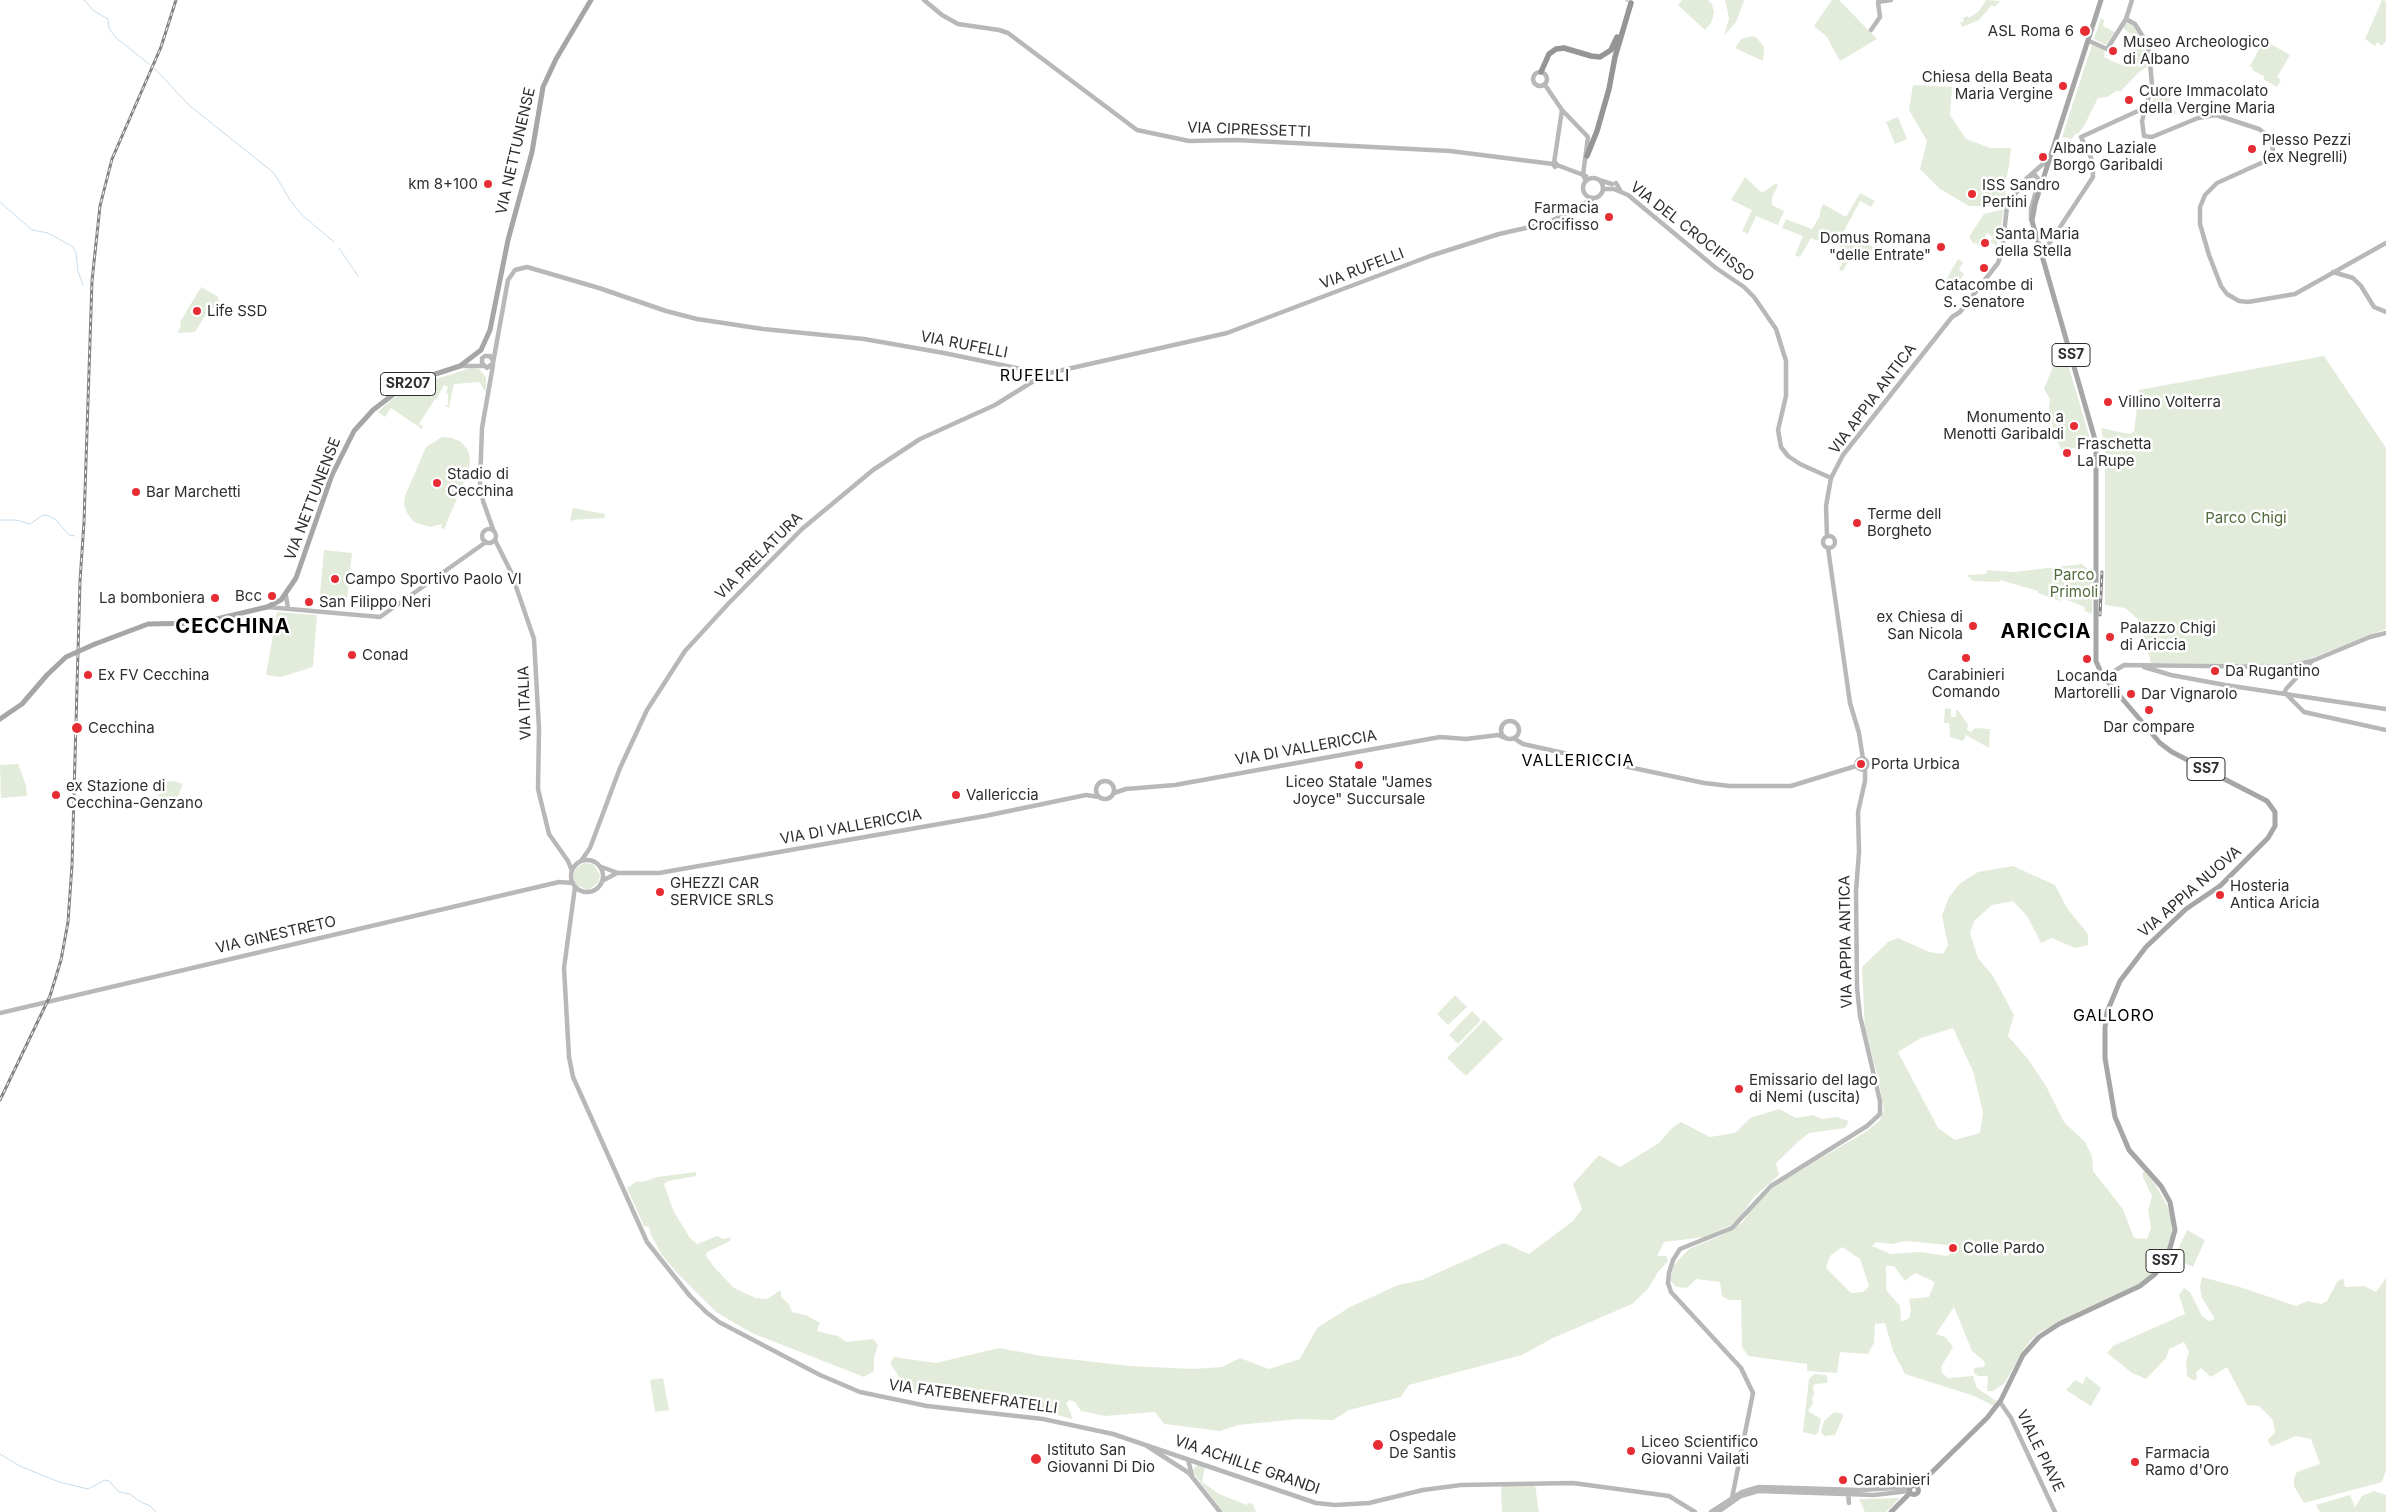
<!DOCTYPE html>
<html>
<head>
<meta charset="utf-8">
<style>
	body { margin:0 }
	canvas { display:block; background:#fff }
</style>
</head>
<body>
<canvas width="2386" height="1512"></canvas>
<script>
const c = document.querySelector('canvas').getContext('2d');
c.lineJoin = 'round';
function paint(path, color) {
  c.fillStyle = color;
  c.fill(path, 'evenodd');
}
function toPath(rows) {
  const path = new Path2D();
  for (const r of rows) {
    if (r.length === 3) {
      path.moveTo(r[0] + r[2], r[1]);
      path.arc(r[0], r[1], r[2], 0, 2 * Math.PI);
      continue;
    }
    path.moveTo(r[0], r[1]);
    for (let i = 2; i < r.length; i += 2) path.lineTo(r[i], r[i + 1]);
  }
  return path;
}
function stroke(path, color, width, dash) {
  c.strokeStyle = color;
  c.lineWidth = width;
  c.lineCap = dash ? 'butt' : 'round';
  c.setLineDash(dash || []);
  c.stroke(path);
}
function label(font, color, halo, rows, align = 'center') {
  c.font = font + ' Inter,sans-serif';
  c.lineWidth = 5;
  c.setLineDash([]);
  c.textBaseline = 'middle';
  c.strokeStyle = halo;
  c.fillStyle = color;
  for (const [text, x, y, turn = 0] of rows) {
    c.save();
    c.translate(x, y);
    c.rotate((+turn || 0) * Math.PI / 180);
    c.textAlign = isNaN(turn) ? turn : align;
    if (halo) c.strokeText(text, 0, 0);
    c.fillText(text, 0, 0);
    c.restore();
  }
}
paint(toPath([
	[1682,0,1708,0,1712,4,1714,13,1711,23,1705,30,1678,5],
	[1725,0,1744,0,1736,22,1724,36,1729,18],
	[1832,0,1839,0,1877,39,1840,61,1827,37,1814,26],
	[1986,0,2001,1,1994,7,1992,5,1979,20,1962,27,1960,23,1964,21,1963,18,1967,16,1969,18,1979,11],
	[2382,0,2386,1,2386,41,2382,46,2377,42,2375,46,2365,39],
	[2101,18,2104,20,2103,26,2115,32,2106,45,2094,39],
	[2126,22,2130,22,2136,28,2143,42,2148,66,2138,73,2120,92,2118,90,2107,97,2098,98,2084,126,2078,134,2075,134,2072,139,2062,137,2092,45,2105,50,2104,57,2114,62,2125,66,2133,62,2133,53,2126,47,2133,36,2123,28],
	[1752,36,1757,38,1764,47,1763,61,1735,48,1741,39],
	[2264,40,2290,55,2277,77,2281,80,2277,87,2263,79,2265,77,2252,70,2253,68,2250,66],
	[1913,85,1952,87,1950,115,1966,139,1990,148,2011,148,2009,166,2005,184,2007,185,2005,195,2010,196,2005,204,1995,206,1969,206,1940,189,1920,169,1927,141,1909,110],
	[2165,89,2176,113,2171,116,2167,106,2155,111,2152,105,2155,93],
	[1898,117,1907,139,1895,144,1886,122],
	[1745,177,1762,193,1776,183,1778,185,1772,197,1772,205,1784,211,1778,225,1756,216,1748,234,1742,231,1752,210,1731,200],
	[1860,193,1875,201,1871,207,1860,201,1843,233,1873,247,1868,256,1854,250,1843,271,1839,270,1848,250,1832,243,1830,245,1811,238,1800,257,1795,255,1803,236,1782,228,1786,219,1812,229,1820,216,1820,212,1823,204,1846,217],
	[2004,209,1997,246,1990,242,1993,237,1987,233,1980,244,1973,243,1969,237,1984,214],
	[1958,259,1963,262,1959,270,1964,274,1954,290,1944,283],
	[201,287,217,296,219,300,216,307,210,308,195,332,178,333,181,324,180,322],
	[2065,354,2091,442,2092,447,2061,449,2055,436,2049,408,2050,399,2044,389,2057,357],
	[2324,356,2386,448,2386,629,2309,659,2283,665,2151,663,2139,620,2125,608,2105,605,2105,449,2101,428,2129,434,2134,432,2139,390],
	[471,368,479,369,486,377,486,392,479,382,454,384,449,408,444,405,448,405,448,394,446,393,448,387,444,385,436,400,435,399,419,424,423,426,422,429,391,408,385,417,378,412,392,399,414,386],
	[442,437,452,438,461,442,468,450,470,459,469,470,444,529,441,528,442,524,430,527,414,522,407,513,404,504,405,496,426,447],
	[573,508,605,514,604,518,572,520,572,522,570,520],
	[324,550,352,553,346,609,319,606],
	[2082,564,2090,571,2093,571,2092,614,2085,611,2084,607,2075,603,2061,598,2060,601,2038,593,2038,591,2000,580,1999,582,1973,581,1967,575,1986,574,1987,570,2014,572],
	[277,612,317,615,313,667,281,677,266,675],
	[1945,708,1951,709,1951,717,1956,717,1956,710,1958,710,1968,725,1967,730,1971,732,1975,728,1990,729,1989,748,1966,735,1963,741,1950,737,1949,723,1944,723],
	[18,764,26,785,27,796,1,798,0,765],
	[174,781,183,784,174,805,172,809,159,809,158,782],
	[584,863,593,864,600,875,598,883,588,890,576,885,573,876,576,868],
	[2013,866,2055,885,2067,908,2088,934,2088,945,2075,948,2052,938,2041,943,2027,916,2013,901,1992,905,1974,921,1970,933,1978,958,1993,976,2014,1015,2008,1036,2028,1059,2046,1086,2064,1122,2085,1142,2092,1156,2093,1171,2123,1209,2134,1238,2147,1239,2151,1228,2148,1210,2152,1196,2142,1175,2144,1171,2155,1184,2167,1205,2172,1220,2171,1244,2159,1266,2145,1282,2070,1316,2040,1332,2031,1340,2023,1350,2005,1383,1993,1391,1987,1391,1988,1376,1978,1376,1974,1373,1974,1368,1984,1367,1985,1362,1972,1351,1954,1307,1936,1334,1945,1337,1953,1347,1941,1367,1942,1373,1948,1378,1973,1376,1977,1388,1996,1401,1994,1406,1974,1396,1905,1374,1893,1351,1885,1323,1875,1324,1874,1343,1868,1354,1840,1352,1837,1373,1807,1371,1807,1364,1748,1356,1742,1347,1741,1300,1729,1300,1722,1296,1720,1282,1696,1279,1687,1288,1676,1287,1670,1280,1674,1265,1689,1249,1722,1235,1743,1222,1756,1202,1779,1183,1867,1131,1880,1120,1884,1110,1878,1077,1865,1032,1862,967,1888,942,1898,938,1929,952,1943,954,1948,945,1942,916,1948,899,1959,884,1978,872],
	[1953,1028,1973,1071,1983,1112,1980,1133,1955,1140,1938,1128,1898,1052,1921,1038],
	[1906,1241,1948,1245,1950,1254,1947,1256,1921,1252,1891,1254,1872,1246,1876,1242,1892,1244],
	[1842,1247,1860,1259,1869,1286,1863,1292,1851,1293,1826,1268,1830,1256],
	[1886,1266,1894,1266,1905,1281,1915,1273,1935,1282,1929,1297,1909,1299,1911,1310,1909,1318,1901,1322,1900,1306,1886,1290],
	[1455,995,1467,1007,1448,1025,1437,1014],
	[1472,1011,1481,1020,1458,1044,1449,1035],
	[1484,1020,1503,1039,1466,1076,1447,1058],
	[1779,1109,1796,1118,1813,1115,1822,1119,1836,1117,1849,1121,1845,1128,1809,1133,1799,1141,1776,1163,1779,1175,1754,1197,1740,1217,1731,1225,1705,1237,1664,1242,1657,1256,1666,1256,1668,1261,1658,1272,1648,1289,1632,1304,1553,1338,1522,1355,1409,1385,1401,1397,1349,1410,1333,1420,1298,1419,1238,1425,1220,1431,1164,1424,1155,1412,1105,1416,1081,1411,1075,1402,1070,1400,1066,1403,1071,1413,1072,1419,1046,1412,1007,1407,960,1394,935,1396,913,1392,901,1380,890,1363,894,1357,936,1363,999,1348,1042,1356,1130,1366,1193,1369,1222,1367,1240,1358,1269,1369,1300,1359,1317,1328,1350,1307,1398,1285,1422,1280,1504,1243,1529,1254,1573,1221,1582,1209,1573,1184,1599,1155,1620,1167,1659,1143,1672,1128,1681,1122,1710,1137,1735,1133,1750,1118],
	[696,1172,696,1176,668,1181,664,1184,674,1212,690,1238,697,1244,717,1236,723,1239,731,1237,730,1241,707,1252,706,1256,714,1267,734,1288,756,1298,767,1299,781,1290,781,1297,789,1304,792,1312,806,1315,820,1323,817,1331,838,1336,846,1342,873,1339,878,1345,874,1357,874,1371,864,1377,752,1333,716,1312,677,1273,662,1255,651,1235,649,1227,644,1226,627,1188,637,1181,642,1182,657,1177],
	[2187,1230,2205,1240,2193,1267,2174,1258],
	[2202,1277,2243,1288,2296,1306,2308,1301,2321,1304,2327,1301,2337,1282,2343,1278,2345,1287,2364,1286,2376,1292,2386,1278,2386,1470,2382,1482,2304,1503,2294,1486,2294,1478,2297,1472,2320,1464,2311,1439,2296,1436,2273,1446,2269,1444,2268,1439,2275,1433,2273,1420,2259,1406,2247,1405,2227,1367,2211,1377,2201,1368,2196,1372,2197,1378,2194,1381,2187,1376,2186,1362,2189,1352,2184,1342,2169,1349,2166,1358,2146,1379,2132,1373,2107,1353,2113,1346,2185,1314,2179,1295,2184,1288,2190,1292,2202,1316,2209,1321,2215,1319,2202,1298,2200,1287],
	[1814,1374,1826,1375,1828,1379,1827,1383,1815,1384,1813,1386,1814,1394,1812,1399,1813,1403,1808,1411,1821,1419,1818,1433,1815,1435,1803,1432,1809,1379],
	[2086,1376,2101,1388,2091,1406,2066,1390,2075,1380,2083,1384],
	[663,1378,669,1410,655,1412,650,1380],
	[1834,1412,1843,1414,1843,1417,1835,1435,1824,1436,1821,1432,1824,1421],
	[1197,1465,1205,1467,1202,1482,1219,1494,1247,1505,1248,1503,1253,1504,1256,1512,1223,1512,1194,1474,1193,1470],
	[1501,1485,1535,1485,1539,1512,1502,1512],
	[2374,1491,2386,1495,2386,1512,2320,1512,2316,1505,2350,1495,2355,1507,2362,1496],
	[1900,1498,1886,1512,1865,1512,1859,1499]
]), '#e3ecdb');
stroke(toPath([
	[84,0,94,11,108,19,109,28,115,37,149,64],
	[154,68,190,106,274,173,290,200,302,215,334,242],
	[0,202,32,230,48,233,73,247,76,253,78,271,83,285],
	[339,248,358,276],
	[0,520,16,520,30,524,43,515,49,516,56,520,69,535,75,536],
	[0,1454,20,1466,59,1482,88,1489,105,1480,109,1481,119,1492,130,1494,139,1501,150,1506,156,1512]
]), '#c6dcec', 1);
stroke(toPath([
	[1628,2,1628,0]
]), '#d5d5d5', 5.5, [5.5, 3]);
stroke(toPath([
	[924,0,942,15,958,24,999,30,1008,33,1137,130,1189,141,1236,140,1450,151,1553,164,1555,162,1557,165,1555,167,1553,164],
	[2126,19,2135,24,2145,40,2149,51,2152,85,2142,121,2144,136,2152,137,2198,118,2216,115,2259,129,2268,136,2272,143,2273,152,2270,159,2217,183,2205,195,2200,207,2200,224,2209,255,2221,286,2227,294,2239,301,2248,302,2295,294,2386,243],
	[1871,30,1880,17,1878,2,1891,0],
	[2089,41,2107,49,2126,19,2132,0],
	[1540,79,7],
	[1545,85,1562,110,1588,137,1583,175,1586,181],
	[1554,163,1562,110],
	[1557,165,1586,176],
	[2030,176,2035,175,2039,180,2031,209,2031,220],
	[1593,188,10],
	[1599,180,1612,184],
	[1616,183,1620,190],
	[1604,189,1614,189,1628,195,1716,268,1744,287,1754,297,1776,329,1786,361,1786,396,1778,430,1781,447,1788,456,1800,464,1831,478],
	[2041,256,2093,177,2092,160,2081,137,2140,110,2146,104],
	[2333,272,2353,278,2361,286,2374,307,2386,312],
	[493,361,490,356,485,356,482,358,482,363,487,368,493,363,508,280,515,270,527,267,599,288,666,311,697,319,763,329,864,339,944,353,1045,374,1227,333,1430,256,1499,234,1548,223,1594,198],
	[493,365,482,428,480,483,483,501,493,529],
	[460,366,483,366],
	[489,536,7],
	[1829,542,6],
	[1827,536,1826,506,1831,478,1843,455,1952,317,1960,312,1998,263,2002,252,2007,206,2026,179,2043,164,2048,164],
	[495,540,511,572,534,639,539,729,538,789,549,834,568,861,572,871],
	[1828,548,1850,703,1859,733,1863,759],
	[286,596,288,608],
	[267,607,380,617,486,542],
	[2144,667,2171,675,2225,685,2386,709],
	[2108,682,2116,670,2124,665,2284,667,2312,661,2370,637,2386,633],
	[2284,694,2286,689,2312,661],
	[2288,696,2304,712,2386,730],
	[1510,730,9],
	[1515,739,1523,744,1586,758,1704,783,1730,786,1791,786,1856,766],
	[1862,764,5.5],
	[1105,790,9],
	[1114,793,1126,789,1175,785,1440,737,1466,739,1498,735,1505,738],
	[587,876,16],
	[581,861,590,848,620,768,647,710,685,651,728,604,802,529,873,470,920,439,995,405,1045,374],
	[599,866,618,873,659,873,985,816,1086,795,1099,797],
	[602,881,617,873],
	[575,887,564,968,569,1057,573,1077,647,1242,690,1296,706,1312,719,1322,820,1375,860,1392,927,1406,1043,1419,1113,1434,1316,1503,1335,1505,1369,1503,1423,1490,1461,1485,1573,1483,1669,1496,1695,1512],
	[0,1013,559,882,573,883],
	[2000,1402,2011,1418,2055,1512],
	[1147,1446,1189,1473,1220,1512],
	[1188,1459,1192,1476],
	[1848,1493,1849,1503],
	[1732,1498,1753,1393,1741,1368,1671,1292,1668,1283,1669,1273,1673,1260,1680,1249,1732,1228,1771,1186,1867,1126,1880,1114,1880,1101,1860,1016,1857,988,1856,891,1859,852,1858,812,1865,781,1865,769],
	[1711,1512,1742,1492,1759,1487,1860,1490,1910,1487],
	[1718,1512,1741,1496,1758,1491,1874,1495,1909,1491]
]), '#b8b8b8', 4.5);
stroke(toPath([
	[95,644,148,624,200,623,267,607,281,600,296,578,332,475,354,431,373,410,399,390,414,381,460,366,481,350,490,330,508,240,532,152,543,87,556,59,591,0],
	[0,719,22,704,47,675],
	[1914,1485,1926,1478,1987,1418,2001,1400,2023,1355,2039,1337,2059,1324,2140,1286,2155,1274,2168,1255,2175,1230,2170,1202,2161,1186,2129,1150,2115,1117,2105,1058,2105,1028,2107,1012,2120,981,2146,947,2186,909,2220,886,2268,838,2275,826,2275,812,2267,801,2172,752,2160,743,2102,675,2096,661,2096,443,2032,221,2035,204,2101,0],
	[1914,1490,4.5],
	[1891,1512,1910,1493]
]), '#a6a6a6', 5);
stroke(toPath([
	[1541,72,1549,54,1556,49,1564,48,1591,56,1600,57,1611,50,1617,37],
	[1587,156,1597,131,1609,89,1615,57,1631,3]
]), '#959595', 5.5);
const rail = toPath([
	[2100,615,2102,572],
	[0,1100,50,996,61,960,68,922,72,865,80,581,84,522,92,281,100,206,112,159,161,47,176,0]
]);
stroke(rail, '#838383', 3);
stroke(rail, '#fff', 1, [4]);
stroke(toPath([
	[47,675,66,657,95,644]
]), '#a6a6a6', 5);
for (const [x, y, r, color] of [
	[2085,31,6,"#e82c34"],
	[2113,51,5,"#e82c34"],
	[2063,86,5,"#e82c34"],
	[2129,100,5,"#e82c34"],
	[2252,149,5,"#e82c34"],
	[2043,157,5,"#e82c34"],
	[488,184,5,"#e82c34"],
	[1972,194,5,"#e82c34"],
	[1609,217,5,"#e82c34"],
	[1985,243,5,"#e82c34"],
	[1941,247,5,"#e82c34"],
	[1984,268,5,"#e82c34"],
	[197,311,5,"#e82c34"],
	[2108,402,5,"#e82c34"],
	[2074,426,5,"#e82c34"],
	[2067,453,5,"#e82c34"],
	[437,483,5,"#e82c34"],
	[136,492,5,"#e82c34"],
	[1857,523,5,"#e82c34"],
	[335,579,5,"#e82c34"],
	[272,596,5,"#e82c34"],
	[215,598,5,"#e82c34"],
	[309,602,5,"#e82c34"],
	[1973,626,5,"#e82c34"],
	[2110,637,5,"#e82c34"],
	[352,655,5,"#e82c34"],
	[1966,658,5,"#e82c34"],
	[2087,659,5,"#e82c34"],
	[2215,671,5,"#e82c34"],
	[88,675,5,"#e82c34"],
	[2131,694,5,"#e82c34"],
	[2149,710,5,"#e82c34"],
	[77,728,6,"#e82c34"],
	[1861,764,5,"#e82c34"],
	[1359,765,5,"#e82c34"],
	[56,795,5,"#e82c34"],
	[956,795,5,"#e82c34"],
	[660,892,5,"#e82c34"],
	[2220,895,5,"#e82c34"],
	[1739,1089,5,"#e82c34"],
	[1953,1248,5,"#e82c34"],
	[1378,1445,6,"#e82c34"],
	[1631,1451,5,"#e82c34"],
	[1036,1459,6,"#e82c34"],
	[2135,1462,5,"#e82c34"],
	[1843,1480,5,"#e82c34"]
]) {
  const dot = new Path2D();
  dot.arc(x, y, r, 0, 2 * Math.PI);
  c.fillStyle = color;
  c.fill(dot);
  stroke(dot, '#fff', 2);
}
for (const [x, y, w] of [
	[2071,355,38],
	[408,384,55],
	[2206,769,38],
	[2165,1261,38]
]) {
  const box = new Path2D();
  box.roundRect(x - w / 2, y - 11.5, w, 23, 4);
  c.fillStyle = '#fff';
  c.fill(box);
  stroke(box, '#2e2e2e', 1);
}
label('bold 14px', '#2e2e2e', null, [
	["SS7",2071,355],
	["SR207",408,384],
	["SS7",2206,769],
	["SS7",2165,1261]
]);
label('15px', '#2e2e2e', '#fff', [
	["ASL Roma 6",2074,31,"right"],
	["Museo Archeologico",2123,42],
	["di Albano",2123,59],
	["Chiesa della Beata",2053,77,"right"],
	["Maria Vergine",2053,94,"right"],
	["Cuore Immacolato",2139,91],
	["della Vergine Maria",2139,108],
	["Plesso Pezzi",2262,140],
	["(ex Negrelli)",2262,157],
	["Albano Laziale",2053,148],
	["Borgo Garibaldi",2053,165],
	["km 8+100",478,184,"right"],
	["ISS Sandro",1982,185],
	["Pertini",1982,202],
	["Farmacia",1599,208,"right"],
	["Crocifisso",1599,225,"right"],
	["Santa Maria",1995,234],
	["della Stella",1995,251],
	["Domus Romana",1931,238,"right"],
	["\"delle Entrate\"",1931,255,"right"],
	["Catacombe di",1984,285,"center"],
	["S. Senatore",1984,302,"center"],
	["Life SSD",207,311],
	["Villino Volterra",2118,402],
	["Monumento a",2064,417,"right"],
	["Menotti Garibaldi",2064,434,"right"],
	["Fraschetta",2077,444],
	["La Rupe",2077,461],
	["Stadio di",447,474],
	["Cecchina",447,491],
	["Bar Marchetti",146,492],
	["Terme dell",1867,514],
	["Borgheto",1867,531],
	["Campo Sportivo Paolo VI",345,579],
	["Bcc",262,596,"right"],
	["La bomboniera",205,598,"right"],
	["San Filippo Neri",319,602],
	["ex Chiesa di",1963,617,"right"],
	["San Nicola",1963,634,"right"],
	["Palazzo Chigi",2120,628],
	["di Ariccia",2120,645],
	["Conad",362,655],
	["Da Rugantino",2225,671],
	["Ex FV Cecchina",98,675],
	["Carabinieri",1966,675,"center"],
	["Comando",1966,692,"center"],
	["Locanda",2087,676,"center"],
	["Martorelli",2087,693,"center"],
	["Dar Vignarolo",2141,694],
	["Dar compare",2149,727,"center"],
	["Cecchina",88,728],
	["Porta Urbica",1871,764],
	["Liceo Statale \"James",1359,782,"center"],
	["Joyce\" Succursale",1359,799,"center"],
	["ex Stazione di",66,786],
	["Cecchina-Genzano",66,803],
	["Vallericcia",966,795],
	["GHEZZI CAR",670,883],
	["SERVICE SRLS",670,900],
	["Hosteria",2230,886],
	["Antica Aricia",2230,903],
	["Emissario del lago",1749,1080],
	["di Nemi (uscita)",1749,1097],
	["Colle Pardo",1963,1248],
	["Ospedale",1389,1436],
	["De Santis",1389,1453],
	["Liceo Scientifico",1641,1442],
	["Giovanni Vailati",1641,1459],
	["Istituto San",1047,1450],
	["Giovanni Di Dio",1047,1467],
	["Farmacia",2145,1453],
	["Ramo d'Oro",2145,1470],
	["Carabinieri",1853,1480]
], 'left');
label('15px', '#2e2e2e', '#fff', [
	["VIA CIPRESSETTI",1249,130,2],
	["VIA NETTUNENSE",516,151,-77],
	["VIA DEL CROCIFISSO",1692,232,38],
	["VIA RUFELLI",1362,269,-21],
	["VIA RUFELLI",964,345,11],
	["VIA APPIA ANTICA",1873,399,-53],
	["VIA NETTUNENSE",313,499,-69],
	["VIA PRELATURA",759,556,-45],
	["VIA ITALIA",525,703,-92],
	["VIA DI VALLERICCIA",1306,748,-10],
	["VIA DI VALLERICCIA",851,827,-10],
	["VIA APPIA NUOVA",2190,892,-41],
	["VIA GINESTRETO",276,935,-13],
	["VIA APPIA ANTICA",1846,942,-91],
	["VIA FATEBENEFRATELLI",973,1397,8],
	["VIALE PIAVE",2040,1451,64],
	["VIA ACHILLE GRANDI",1247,1465,19]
]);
label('15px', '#4f6a3a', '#fff', [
	["Parco Chigi",2246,518],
	["Parco",2074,575],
	["Primoli",2074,592]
]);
c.letterSpacing = '1px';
label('16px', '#000', '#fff', [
	["RUFELLI",1035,376],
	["VALLERICCIA",1578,761],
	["GALLORO",2114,1016]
]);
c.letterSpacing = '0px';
c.letterSpacing = '1px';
label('bold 20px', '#000', '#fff', [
	["CECCHINA",233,627],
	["ARICCIA",2046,632]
]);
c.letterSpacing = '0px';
</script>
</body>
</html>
